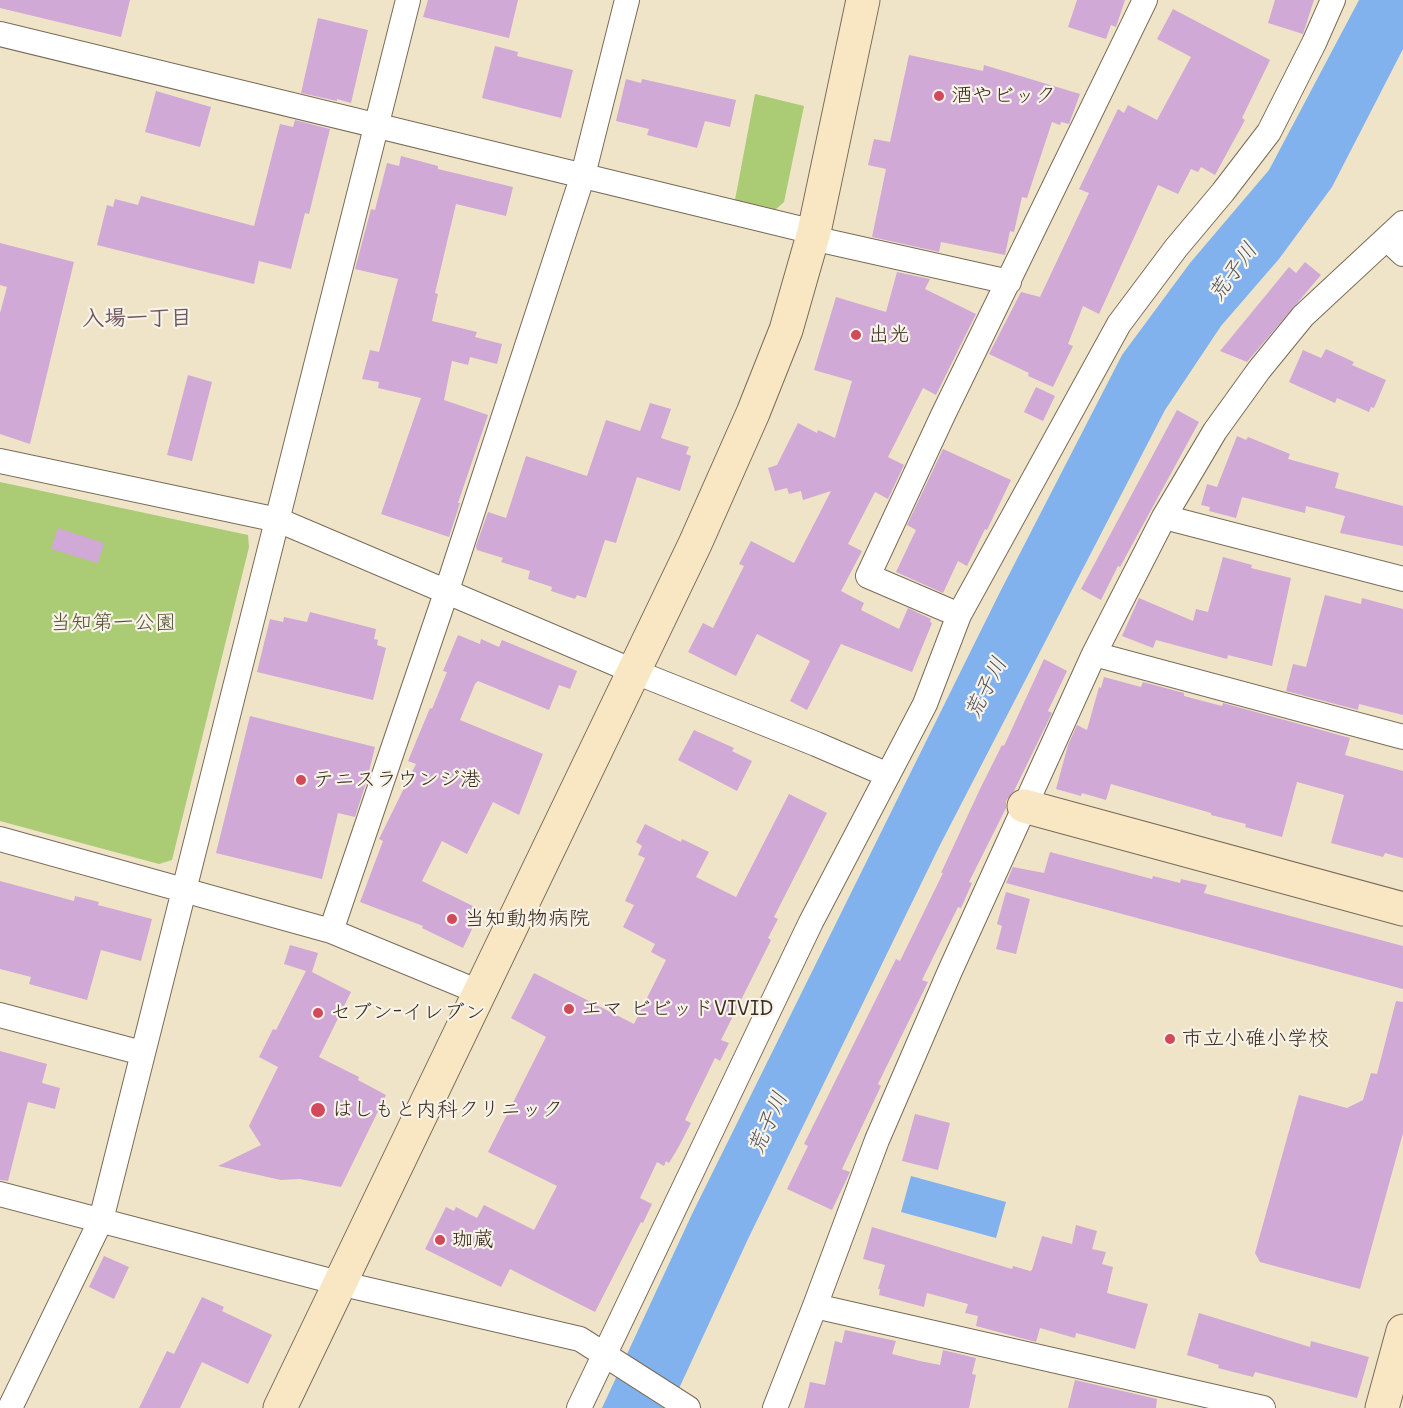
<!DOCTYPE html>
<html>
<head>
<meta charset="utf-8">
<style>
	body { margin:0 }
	canvas { display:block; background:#efe4c8 }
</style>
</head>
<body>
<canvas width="1403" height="1408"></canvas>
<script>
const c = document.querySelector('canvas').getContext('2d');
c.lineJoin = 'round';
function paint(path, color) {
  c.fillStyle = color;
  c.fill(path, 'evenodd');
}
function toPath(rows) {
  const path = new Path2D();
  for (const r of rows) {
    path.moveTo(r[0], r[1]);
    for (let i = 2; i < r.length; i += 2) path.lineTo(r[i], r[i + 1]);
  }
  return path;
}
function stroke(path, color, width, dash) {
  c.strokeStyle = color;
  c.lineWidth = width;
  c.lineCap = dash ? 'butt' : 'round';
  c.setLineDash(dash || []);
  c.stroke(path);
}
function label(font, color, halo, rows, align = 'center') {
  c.font = font + ' Mali,"Klee One",sans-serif';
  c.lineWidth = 4.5;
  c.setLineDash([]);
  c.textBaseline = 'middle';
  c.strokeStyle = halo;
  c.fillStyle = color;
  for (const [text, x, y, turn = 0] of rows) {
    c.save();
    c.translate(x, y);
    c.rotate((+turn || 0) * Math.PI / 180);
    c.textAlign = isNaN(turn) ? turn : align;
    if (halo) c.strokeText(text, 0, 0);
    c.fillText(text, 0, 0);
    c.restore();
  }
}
paint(toPath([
	[755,94,804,106,784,202,775,210,735,200],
	[0,482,248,535,249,547,172,860,159,864,0,821]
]), '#abcb74');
paint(toPath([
	[1359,0,1403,0,1403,49,1332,187,1279,259,1221,326,1165,410,939,847,748,1239,670,1408,602,1408,693,1212,999,594,1122,355,1190,263,1269,170],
	[911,1176,1006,1202,996,1238,901,1212]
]), '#82b2ed');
paint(toPath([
	[0,0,130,0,121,37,0,8],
	[428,0,518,0,509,38,423,17],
	[1077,0,1125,0,1116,27,1111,25,1106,39,1068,27],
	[1275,0,1314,0,1303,34,1268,23],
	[1173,9,1270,60,1242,118,1245,120,1215,175,1201,167,1198,172,1191,169,1178,194,1158,185,1099,314,1083,306,1068,344,1073,346,1053,387,1028,376,1029,373,989,354,1021,292,1040,297,1089,193,1079,189,1118,109,1124,113,1128,105,1157,120,1191,57,1157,39],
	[318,18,368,30,351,103,337,99,337,101,301,93],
	[495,46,518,52,517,56,573,70,561,118,482,98],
	[909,55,983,71,984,65,1080,94,1069,124,1061,122,1060,125,1052,122,1027,198,1022,197,1014,232,1010,231,1005,255,941,242,939,252,872,237,886,169,868,165,874,139,890,142],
	[626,79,641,83,642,79,736,100,730,127,705,121,697,148,647,135,649,129,616,121],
	[156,91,211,107,200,147,145,132],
	[295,120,330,129,309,214,305,213,291,269,259,261,254,284,97,245,107,205,113,207,115,199,138,205,141,196,254,226,280,124,293,127],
	[401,156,438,166,438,169,513,187,506,216,456,204,435,293,438,294,432,321,477,332,475,337,502,344,497,364,470,357,468,365,452,361,444,400,488,415,458,503,460,503,449,537,381,514,421,398,378,388,379,382,362,379,370,350,379,352,398,279,355,269,371,209,375,210,387,163,399,166],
	[0,243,74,262,30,444,0,434,0,313,7,287,0,285],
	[1305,262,1321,275,1247,362,1220,351,1289,267,1296,273],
	[897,272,930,279,925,289,976,314,936,395,923,388,888,457,904,465,888,499,875,492,848,544,862,551,841,591,864,603,861,610,899,629,908,608,931,619,930,622,932,623,912,672,841,644,807,710,790,701,810,661,757,634,736,676,688,652,703,623,713,628,744,566,739,564,751,541,794,563,831,491,803,500,801,491,789,494,787,488,775,491,768,468,777,465,798,423,817,433,818,430,835,438,852,381,814,370,836,297,886,312],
	[1326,349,1354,362,1352,365,1386,380,1374,408,1371,407,1369,412,1337,398,1335,403,1289,382,1303,350,1321,358],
	[188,375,212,382,192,461,167,455],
	[1036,387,1055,396,1043,421,1024,412],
	[650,403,671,409,661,438,689,447,686,454,691,456,680,491,637,477,616,543,605,540,586,598,577,595,575,599,551,591,552,587,528,579,530,571,501,562,503,558,477,550,476,546,488,512,506,518,526,456,587,476,606,420,640,431],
	[1177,410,1199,422,1120,567,1118,566,1101,600,1081,589],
	[1237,436,1246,440,1248,437,1290,454,1288,459,1339,473,1335,488,1403,506,1403,546,1340,533,1345,516,1306,506,1305,513,1242,497,1236,518,1209,511,1210,507,1201,505,1207,484,1217,487],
	[943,449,1011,480,987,530,985,529,967,566,958,561,943,593,896,572,916,530,907,525],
	[58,528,104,543,98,563,51,549],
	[1223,557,1252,565,1251,568,1291,578,1272,666,1228,655,1227,659,1156,640,1153,648,1122,636,1139,598,1193,621,1196,609,1208,612],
	[1325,595,1361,604,1362,598,1403,609,1403,715,1359,704,1358,710,1286,691,1293,664,1306,667],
	[310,612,376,629,374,639,378,640,377,645,386,648,373,700,257,672,270,619,283,622,284,617,307,622],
	[458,635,480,644,481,639,499,647,502,640,577,671,570,689,559,685,549,710,478,681,475,684,460,720,543,754,519,815,493,802,467,854,442,841,422,881,481,910,463,948,422,928,423,926,360,902,383,841,379,839,416,764,408,761,430,708,432,709,447,672,443,671],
	[1044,659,1067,671,1048,711,1052,713,1014,791,1006,801,1006,808,969,882,972,883,961,908,958,907,922,980,928,982,878,1084,881,1086,842,1169,850,1172,832,1210,787,1189,808,1146,804,1144,896,959,900,961,943,873,941,873,980,789,1002,745,1004,746],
	[1104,677,1141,687,1143,682,1184,693,1184,696,1222,706,1223,703,1350,738,1345,755,1403,771,1403,858,1385,853,1383,857,1331,843,1344,795,1297,782,1282,837,1245,827,1246,824,1211,815,1211,813,1111,784,1106,800,1082,793,1081,796,1056,789,1068,745,1077,725,1087,730,1099,687,1101,688],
	[250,716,375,747,367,780,355,817,338,813,322,879,216,853],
	[694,730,734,748,732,751,752,761,737,791,678,760],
	[789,794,827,813,774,917,778,919,768,938,771,940,721,1040,729,1043,720,1061,715,1058,693,1103,685,1120,691,1123,678,1148,669,1163,666,1161,664,1166,657,1162,640,1198,652,1204,643,1223,641,1222,595,1312,510,1269,501,1287,425,1249,446,1207,454,1211,456,1207,477,1218,484,1205,534,1230,557,1186,488,1152,546,1037,511,1018,534,973,634,1024,666,960,651,952,655,944,623,927,634,905,625,901,645,858,638,855,642,846,636,842,645,824,681,842,682,839,709,852,696,877,736,897],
	[1050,852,1152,879,1153,876,1180,883,1181,879,1207,885,1204,893,1403,946,1403,989,1006,883,1013,867,1044,873],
	[0,881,74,901,75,896,99,902,98,905,152,919,141,961,101,950,87,1000,29,984,31,977,0,969],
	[1006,892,1030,899,1016,954,996,949,1002,926,997,924],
	[290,945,318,953,312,972,351,992,319,1057,359,1077,358,1080,386,1095,341,1187,300,1179,281,1180,218,1166,261,1145,249,1126,278,1067,259,1057,273,1029,276,1030,306,971,284,964],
	[1396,1001,1403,1002,1403,1133,1360,1289,1260,1262,1255,1253,1299,1095,1347,1108,1363,1100,1371,1073,1377,1074],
	[0,1051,47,1064,42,1083,60,1088,55,1109,28,1102,8,1181,0,1180],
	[915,1114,950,1123,938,1170,902,1161],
	[1076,1225,1097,1231,1092,1249,1106,1252,1102,1264,1113,1267,1107,1293,1148,1304,1135,1349,1076,1333,1075,1338,1040,1328,1036,1342,976,1326,978,1316,965,1313,968,1304,927,1293,924,1307,879,1295,880,1289,878,1289,885,1265,863,1259,872,1227,1012,1269,1013,1266,1030,1271,1032,1270,1042,1236,1072,1244],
	[104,1256,129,1267,114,1299,89,1287],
	[202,1297,224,1307,222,1311,272,1335,248,1384,202,1362,180,1408,139,1408,167,1351,174,1354],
	[1199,1313,1310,1347,1311,1341,1369,1357,1357,1398,1255,1372,1253,1377,1218,1368,1219,1365,1187,1355],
	[845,1330,896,1341,892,1354,920,1361,940,1365,943,1350,976,1358,972,1374,976,1375,969,1408,804,1408,810,1382,825,1385,835,1341,842,1343],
	[1075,1380,1157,1399,1156,1408,1068,1408]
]), '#d0a9d6');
const street = toPath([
	[0,34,814,232],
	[812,238,1009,282],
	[1387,239,1403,254],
	[0,461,278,520,633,671,816,744,888,775],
	[1164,517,1403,579],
	[959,615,868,576,943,415,1145,0],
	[1094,654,1403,737],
	[0,839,331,931,479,992],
	[331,931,447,590,583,175,627,0],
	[0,1015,142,1053],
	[0,1194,339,1283,580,1339,688,1408],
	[815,1306,1263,1408],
	[10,1408,101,1220,408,0],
	[579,1408,811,922,925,704,959,615,1119,324,1176,248,1223,192,1269,132,1314,43,1333,0],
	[775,1408,815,1306,877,1140,950,971,1094,654,1164,517,1215,431,1259,370,1303,316,1403,223]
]);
const secondary = toPath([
	[1024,806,1403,909],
	[280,1408,695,544,753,413,786,330,814,232,863,0],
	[1382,1408,1403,1331]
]);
stroke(street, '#7a6b5a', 26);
stroke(secondary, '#7a6b5a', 35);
stroke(street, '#fff', 24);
stroke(secondary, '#f9e7c3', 33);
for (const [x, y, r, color] of [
	[939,96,6,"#d1495b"],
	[856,335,6,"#d1495b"],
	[301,780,6,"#d1495b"],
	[452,919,6,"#d1495b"],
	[569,1009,6,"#d1495b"],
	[318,1013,6,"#d1495b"],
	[1170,1039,6,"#d1495b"],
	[318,1110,8,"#d1495b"],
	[440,1240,6,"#d1495b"]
]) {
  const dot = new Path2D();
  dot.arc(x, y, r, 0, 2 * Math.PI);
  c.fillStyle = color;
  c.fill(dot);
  stroke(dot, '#f7f3e8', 2);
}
label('21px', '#3b2a1e', '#f7f3e8', [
	["酒やビック",951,96],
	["出光",868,335],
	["テニスラウンジ港",313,780],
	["当知動物病院",464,919],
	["エマ ビビッドVIVID",581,1009],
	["セブン-イレブン",330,1013],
	["市立小碓小学校",1182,1039],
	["はしもと内科クリニック",332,1110],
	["珈蔵",452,1240]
], 'left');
label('21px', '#575234', '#f7f3e8', [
	["当知第一公園",113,623]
]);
label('italic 22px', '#50535c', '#f7f3e8', [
	["荒子川",1233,272,-54],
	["荒子川",986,688,-63],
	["荒子川",768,1123,-66]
]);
label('bold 22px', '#6f565e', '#f7f3e8', [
	["入場一丁目",137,318]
]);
</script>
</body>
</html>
